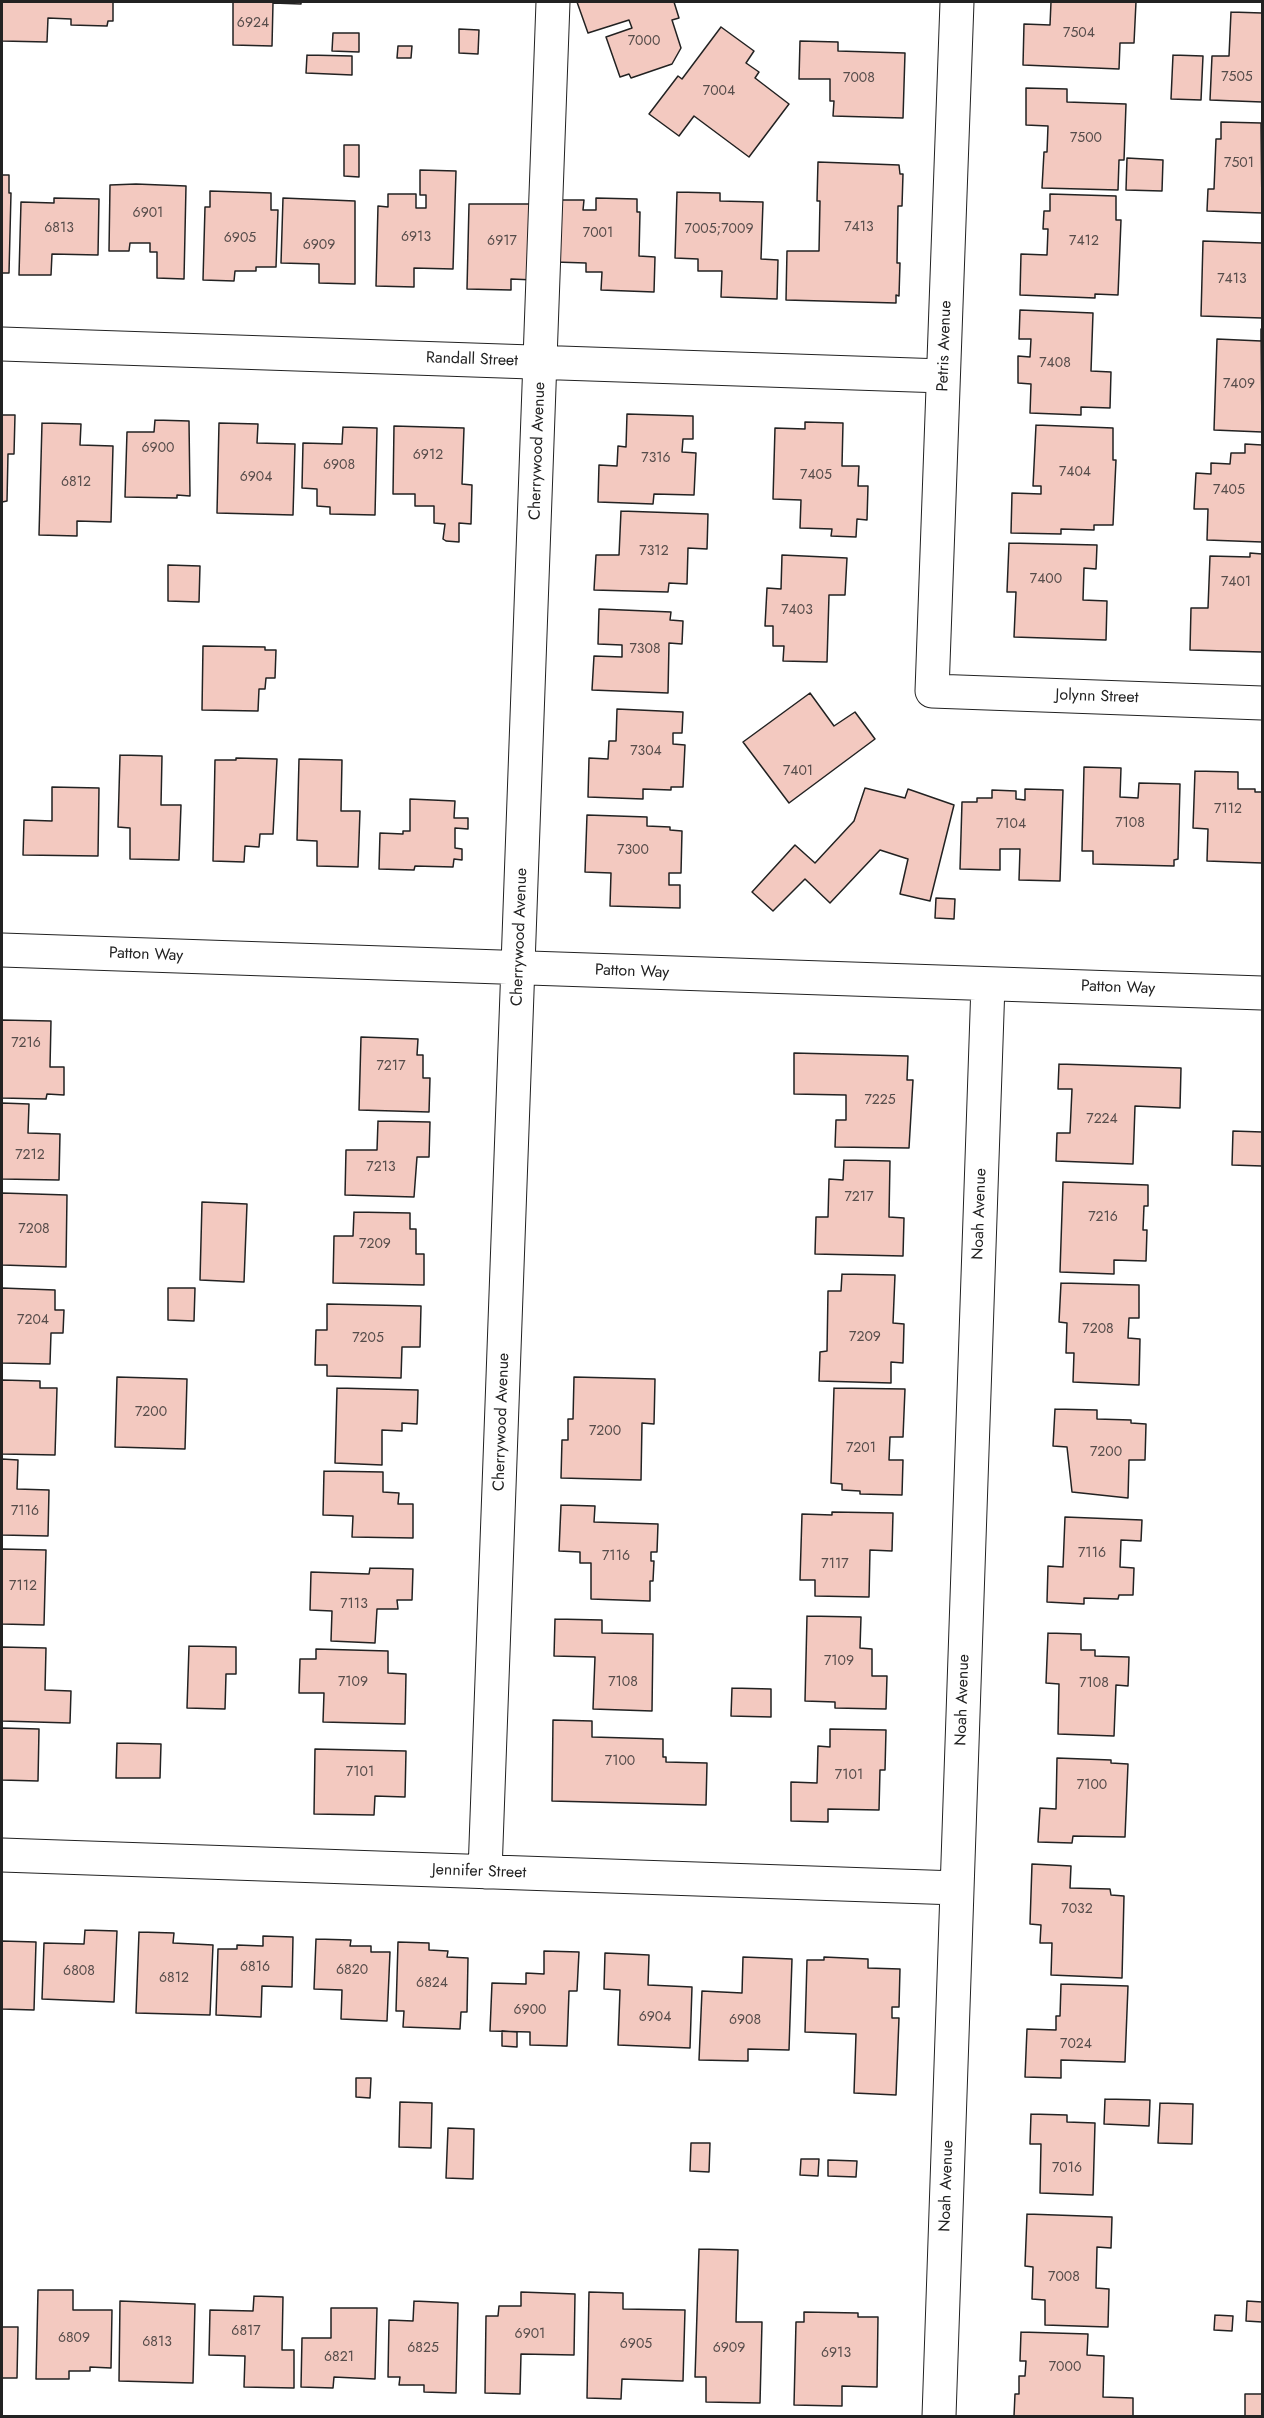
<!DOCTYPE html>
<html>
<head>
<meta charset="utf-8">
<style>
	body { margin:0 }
	#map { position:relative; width:1264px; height:2418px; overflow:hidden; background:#fff; font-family:Jost,sans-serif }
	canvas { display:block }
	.frame { position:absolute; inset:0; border:3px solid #222; pointer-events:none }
</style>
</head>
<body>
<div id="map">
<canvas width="1264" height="2418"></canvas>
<div class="frame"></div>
</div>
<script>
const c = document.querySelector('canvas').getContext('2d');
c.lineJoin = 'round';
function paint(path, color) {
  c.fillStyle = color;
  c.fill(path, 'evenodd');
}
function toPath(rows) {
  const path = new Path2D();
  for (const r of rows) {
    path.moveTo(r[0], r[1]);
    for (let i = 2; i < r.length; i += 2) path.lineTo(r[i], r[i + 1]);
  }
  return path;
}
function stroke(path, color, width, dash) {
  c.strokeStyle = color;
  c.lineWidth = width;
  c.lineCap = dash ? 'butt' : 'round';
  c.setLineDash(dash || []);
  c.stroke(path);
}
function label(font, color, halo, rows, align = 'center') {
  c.font = font + ' Jost,sans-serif';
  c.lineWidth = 4.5;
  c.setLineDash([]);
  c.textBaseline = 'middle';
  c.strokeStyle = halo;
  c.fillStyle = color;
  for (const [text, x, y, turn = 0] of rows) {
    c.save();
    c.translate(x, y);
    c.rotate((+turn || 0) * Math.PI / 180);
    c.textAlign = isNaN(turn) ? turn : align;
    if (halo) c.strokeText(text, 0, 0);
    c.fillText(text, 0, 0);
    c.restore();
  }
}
const building = toPath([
	[2,2,113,2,113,21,108,21,107,26,71,25,71,19,48,18,47,42,2,41,2,2],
	[233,2,301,2,301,4,273,3,272,46,233,45,233,2],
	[577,2,674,2,679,18,672,20,681,48,672,64,631,78,629,74,620,77,606,37,632,28,629,20,588,33,577,2],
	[1051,2,1136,2,1134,43,1120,43,1119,69,1023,65,1024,24,1050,25,1051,2],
	[1231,12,1262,13,1262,102,1210,100,1212,56,1229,56,1231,12],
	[721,27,754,51,746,63,759,72,755,78,789,104,749,157,694,116,679,136,649,114,678,76,682,79,721,27],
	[459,29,479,30,478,54,459,53,459,29],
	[333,33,359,33,359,52,332,51,333,33],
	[800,41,838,42,838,51,905,53,903,118,833,116,834,101,830,101,830,79,799,79,800,41],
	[398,46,412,46,411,58,397,58,398,46],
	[307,55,352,56,352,75,306,73,307,55],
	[1173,55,1203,56,1201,100,1171,99,1173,55],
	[1026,88,1067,89,1067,102,1126,104,1124,160,1119,160,1118,190,1042,188,1044,152,1047,152,1048,126,1026,125,1026,88],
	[1221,122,1261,123,1262,213,1207,211,1208,189,1214,189,1216,139,1221,139,1221,122],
	[344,145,359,145,359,177,344,176,344,145],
	[1127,158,1163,160,1162,191,1126,190,1127,158],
	[818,162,899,165,900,174,903,174,902,206,898,206,897,263,900,263,899,296,896,295,896,303,786,300,787,251,819,251,820,201,817,201,818,162],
	[420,170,456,171,453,269,414,268,414,287,376,286,378,206,388,207,388,194,416,194,416,208,426,208,426,195,420,195,420,170],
	[2,175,9,175,9,193,11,193,9,273,2,273,2,175],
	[136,184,186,186,184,279,157,278,157,252,150,252,150,243,130,243,129,251,109,251,110,185,136,184],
	[210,191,271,193,271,210,278,210,276,267,256,267,256,271,235,271,234,281,203,280,205,207,210,207,210,191],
	[677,192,720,193,720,201,763,202,761,259,778,260,777,299,721,297,722,271,698,271,698,259,675,258,677,192],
	[1050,194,1116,196,1116,220,1121,220,1118,295,1095,294,1095,298,1020,295,1021,254,1047,255,1048,229,1043,229,1044,211,1050,211,1050,194],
	[54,198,99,199,98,255,52,254,51,275,19,275,21,202,54,203,54,198],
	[283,198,355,201,355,284,319,283,319,264,281,263,283,198],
	[596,198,637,199,637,212,640,212,639,256,655,257,654,292,601,290,602,272,586,272,586,263,555,262,557,200,584,200,583,210,596,210,596,198],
	[469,204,536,204,534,280,511,279,511,290,467,289,469,204],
	[1203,241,1262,243,1262,318,1201,316,1203,241],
	[1020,310,1093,313,1091,371,1111,372,1110,408,1081,407,1081,415,1030,413,1031,384,1018,383,1018,356,1030,357,1031,339,1019,339,1020,310],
	[1261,329,1262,432,1214,430,1217,339,1261,341,1261,329],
	[627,414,693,416,693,439,683,439,682,452,696,453,694,495,654,494,653,504,598,502,599,465,617,466,618,446,626,447,627,414],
	[2,415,15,415,14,454,8,454,7,501,2,502,2,515,2,415],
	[155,420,189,421,190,496,177,495,177,498,125,497,127,432,154,432,155,420],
	[805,422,843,423,842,466,859,466,858,486,868,486,867,520,857,519,856,537,831,536,832,529,800,528,801,500,773,499,775,428,805,429,805,422],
	[42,423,81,424,80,445,113,446,111,522,77,521,77,536,39,535,42,423],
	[219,423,258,424,257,443,295,444,293,515,217,513,219,423],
	[1036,425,1113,428,1113,460,1116,460,1113,525,1094,525,1094,530,1061,529,1061,534,1011,533,1012,493,1041,494,1041,486,1033,486,1036,425],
	[394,426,464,428,462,484,472,485,471,524,459,523,459,542,446,541,443,539,445,524,434,523,434,506,415,506,415,494,393,494,394,426],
	[343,427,377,428,375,515,330,514,330,507,317,506,317,489,302,488,303,443,342,444,343,427],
	[1245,444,1262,445,1262,542,1207,540,1208,509,1194,509,1196,473,1211,474,1211,463,1230,464,1231,453,1245,453,1245,444],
	[621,511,708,514,707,549,688,548,687,584,669,583,668,592,594,590,596,555,619,555,621,511],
	[1009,543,1097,545,1096,569,1084,568,1083,600,1107,601,1106,640,1014,637,1016,592,1007,592,1009,543],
	[1250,553,1262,554,1262,652,1190,650,1191,608,1208,608,1210,556,1250,557,1250,553],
	[782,555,847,558,845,595,829,595,827,662,783,661,784,646,773,646,773,626,765,626,767,588,781,589,782,555],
	[168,565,200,566,199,602,168,601,168,565],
	[599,609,671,612,670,620,683,621,682,644,669,643,668,693,592,690,594,656,622,657,622,645,598,644,599,609],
	[203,646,265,647,265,650,276,650,275,678,266,678,265,689,259,689,258,711,202,710,203,646],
	[810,693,834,726,855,712,875,739,789,803,743,742,810,693],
	[617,709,683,712,682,733,673,733,673,744,685,745,683,787,671,787,671,790,643,789,643,799,588,797,589,758,608,759,609,741,616,741,617,709],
	[120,755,162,756,161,805,181,805,179,860,130,859,130,828,118,827,120,755],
	[236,758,277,759,273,834,260,834,259,847,245,846,244,862,213,861,215,760,236,760,236,758],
	[299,759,342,760,341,811,360,811,358,867,317,866,317,841,297,840,299,759],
	[1084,767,1121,768,1120,797,1138,798,1139,783,1180,784,1178,859,1174,860,1174,866,1093,864,1093,851,1082,851,1084,767],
	[1195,771,1238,772,1238,789,1255,789,1255,792,1262,792,1262,863,1207,861,1208,829,1193,828,1195,771],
	[52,787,99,788,98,856,23,855,24,820,52,821,52,787],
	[865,788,905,798,908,789,954,805,930,901,900,894,908,859,880,850,830,903,805,879,773,911,752,892,795,845,815,863,854,821,865,788],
	[1025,789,1063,790,1060,881,1019,880,1020,849,1000,849,1000,870,960,869,962,802,977,802,977,798,992,798,992,790,1016,791,1016,799,1025,800,1025,789],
	[410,799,455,801,454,818,468,818,468,829,455,828,455,848,462,849,462,860,454,859,453,867,415,866,414,870,379,869,380,833,403,834,403,831,410,831,410,799],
	[587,815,647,817,647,826,670,827,670,830,682,831,681,873,669,873,669,885,680,885,680,908,610,906,611,873,585,872,587,815],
	[936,898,955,899,954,919,935,918,936,898],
	[2,1020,51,1021,50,1067,64,1067,64,1095,47,1094,46,1099,2,1098,2,1020],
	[361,1037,418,1039,417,1055,423,1055,423,1078,430,1078,429,1112,359,1110,361,1037],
	[794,1053,908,1056,907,1080,913,1080,909,1148,835,1147,836,1120,846,1120,846,1095,794,1094,794,1053],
	[1059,1064,1181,1068,1180,1108,1135,1106,1133,1164,1056,1161,1057,1133,1070,1133,1072,1089,1058,1089,1059,1064],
	[2,1103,29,1104,28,1133,60,1134,59,1180,2,1179,2,1103],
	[378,1121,430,1122,429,1157,417,1157,414,1197,345,1195,346,1150,377,1150,378,1121],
	[1233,1131,1262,1132,1262,1166,1232,1165,1233,1131],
	[844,1160,890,1161,889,1217,904,1218,903,1256,815,1254,816,1217,828,1217,829,1179,843,1180,844,1160],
	[1063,1182,1148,1185,1148,1206,1144,1206,1143,1230,1147,1230,1146,1261,1114,1260,1114,1274,1060,1272,1063,1182],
	[2,1193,67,1195,66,1267,2,1265,2,1193],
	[202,1202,247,1204,244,1282,200,1280,202,1202],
	[354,1212,410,1213,410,1229,416,1229,416,1254,424,1254,424,1285,333,1283,334,1236,353,1236,354,1212],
	[842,1274,895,1275,893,1323,904,1324,903,1363,891,1362,891,1383,819,1381,820,1352,827,1351,828,1291,841,1291,842,1274],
	[1061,1283,1139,1285,1139,1318,1129,1318,1128,1338,1140,1339,1139,1385,1073,1382,1074,1353,1066,1353,1067,1323,1059,1322,1061,1283],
	[2,1288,55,1290,55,1310,64,1310,63,1333,51,1333,50,1364,2,1363,2,1288],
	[168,1288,195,1288,194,1321,168,1320,168,1288],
	[327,1304,421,1306,420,1347,402,1347,401,1378,327,1376,327,1365,315,1365,316,1330,327,1330,327,1304],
	[117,1377,187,1379,185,1449,115,1447,117,1377],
	[574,1377,655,1379,654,1424,642,1423,641,1480,561,1478,562,1440,568,1440,568,1419,573,1419,574,1377],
	[2,1380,40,1381,40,1388,57,1388,55,1455,2,1454,2,1380],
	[337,1388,418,1390,417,1424,402,1423,402,1431,382,1430,382,1465,335,1463,337,1388],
	[834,1388,905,1389,903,1437,890,1437,889,1460,903,1460,902,1495,860,1494,860,1491,842,1490,842,1484,831,1483,834,1388],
	[1055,1409,1097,1410,1097,1419,1131,1420,1131,1423,1146,1424,1145,1460,1129,1460,1128,1498,1072,1492,1067,1447,1053,1446,1055,1409],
	[2,1459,18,1460,17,1489,49,1490,48,1536,2,1535,2,1459],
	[324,1471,383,1472,383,1492,399,1493,398,1504,413,1504,413,1538,352,1537,353,1516,323,1515,324,1471],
	[561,1505,595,1506,594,1522,658,1524,657,1552,651,1552,651,1561,654,1561,653,1581,650,1581,650,1601,591,1599,591,1563,580,1563,580,1552,559,1551,561,1505],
	[832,1512,893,1513,892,1551,870,1550,869,1597,815,1596,815,1580,800,1580,802,1514,832,1515,832,1512],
	[1065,1517,1142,1520,1141,1541,1121,1540,1120,1567,1134,1568,1133,1595,1119,1595,1118,1599,1084,1598,1084,1604,1047,1602,1048,1566,1063,1567,1065,1517],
	[2,1549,46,1550,44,1625,2,1624,2,1549],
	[370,1568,413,1569,412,1600,397,1600,398,1609,377,1609,375,1643,331,1641,332,1611,310,1610,311,1572,369,1574,370,1568],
	[807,1616,861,1617,860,1648,872,1649,872,1676,887,1676,886,1709,835,1708,835,1702,805,1701,807,1616],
	[555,1619,602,1620,602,1633,653,1634,652,1711,593,1709,595,1657,554,1656,555,1619],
	[1048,1633,1081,1634,1081,1650,1095,1650,1095,1656,1129,1657,1128,1686,1116,1685,1114,1736,1058,1734,1059,1684,1046,1683,1048,1633],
	[189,1646,236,1647,236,1674,226,1674,225,1709,187,1708,189,1646],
	[2,1647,46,1648,45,1690,71,1691,70,1723,2,1721,2,1647],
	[316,1649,388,1651,388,1673,406,1674,405,1724,323,1722,324,1693,299,1693,300,1659,316,1659,316,1649],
	[732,1688,771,1689,771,1717,731,1716,732,1688],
	[553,1720,592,1721,592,1737,663,1739,663,1757,666,1757,666,1762,707,1763,706,1805,552,1801,553,1720],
	[2,1728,39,1729,38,1781,2,1780,2,1728],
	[830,1729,886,1730,885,1770,880,1770,879,1810,828,1809,828,1822,791,1821,791,1782,817,1783,818,1746,830,1747,830,1729],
	[117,1743,161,1744,160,1778,116,1778,117,1743],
	[315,1749,406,1751,405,1797,375,1796,374,1815,314,1814,315,1749],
	[1057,1758,1111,1760,1111,1763,1128,1764,1125,1837,1073,1836,1072,1843,1038,1842,1040,1808,1056,1809,1057,1758],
	[1032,1864,1071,1866,1070,1888,1110,1889,1111,1895,1124,1896,1122,1978,1051,1975,1052,1943,1040,1943,1041,1925,1030,1924,1032,1864],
	[85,1930,117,1931,114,2002,42,1999,44,1943,84,1944,85,1930],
	[139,1932,174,1933,173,1943,213,1945,210,2015,136,2013,139,1932],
	[263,1936,293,1937,292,1987,262,1986,261,2017,216,2015,218,1949,237,1949,237,1945,263,1946,263,1936],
	[316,1939,351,1940,350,1946,371,1946,371,1952,390,1952,387,2021,341,2019,342,1990,314,1989,316,1939],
	[2,1941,36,1942,34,2010,2,2009,2,1941],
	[398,1942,429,1943,429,1950,448,1951,447,1957,468,1958,467,2012,461,2012,460,2029,403,2027,404,2011,396,2011,398,1942],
	[544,1951,579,1952,577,1991,569,1991,567,2046,530,2045,530,2032,490,2031,492,1983,526,1984,526,1973,544,1974,544,1951],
	[605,1953,649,1955,648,1985,692,1987,690,2048,618,2045,620,1990,604,1989,605,1953],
	[743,1957,792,1959,789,2050,748,2049,748,2061,699,2060,702,1991,742,1993,743,1957],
	[824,1957,868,1959,868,1968,900,1969,899,2007,892,2007,892,2018,899,2018,896,2095,854,2093,856,2034,805,2032,807,1960,824,1960,824,1957],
	[1061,1984,1128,1986,1125,2062,1061,2060,1061,2078,1025,2077,1027,2029,1056,2030,1056,2016,1060,2016,1061,1984],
	[502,2031,517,2032,517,2047,502,2046,502,2031],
	[356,2078,371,2078,370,2098,356,2097,356,2078],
	[1105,2099,1150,2100,1149,2126,1104,2124,1105,2099],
	[400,2102,432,2103,431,2148,399,2147,400,2102],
	[1160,2103,1193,2104,1192,2144,1158,2143,1160,2103],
	[1031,2114,1067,2115,1067,2122,1095,2123,1093,2195,1040,2193,1041,2144,1030,2144,1031,2114],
	[448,2128,474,2129,473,2179,446,2178,448,2128],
	[691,2143,710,2143,709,2172,690,2171,691,2143],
	[801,2159,819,2159,818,2176,800,2175,801,2159],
	[828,2160,857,2161,856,2177,828,2176,828,2160],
	[1027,2214,1112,2217,1111,2248,1097,2247,1096,2288,1109,2289,1108,2327,1045,2325,1045,2300,1032,2299,1033,2267,1025,2266,1027,2214],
	[699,2249,738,2250,736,2322,762,2322,760,2403,706,2402,706,2377,695,2377,699,2249],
	[38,2290,73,2290,73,2310,112,2310,111,2368,90,2367,90,2371,69,2371,69,2379,36,2379,38,2290],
	[521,2292,575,2294,574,2355,521,2354,520,2394,485,2393,486,2316,498,2316,499,2306,521,2306,521,2292],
	[589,2292,623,2293,623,2309,685,2310,683,2381,622,2379,621,2399,587,2398,589,2292],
	[254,2296,283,2297,282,2350,294,2350,294,2388,244,2387,245,2356,209,2355,210,2310,253,2311,254,2296],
	[120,2301,195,2304,193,2383,119,2381,120,2301],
	[414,2301,458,2303,456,2393,424,2392,424,2385,399,2385,400,2377,388,2377,389,2320,413,2321,414,2301],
	[1247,2301,1262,2302,1262,2322,1246,2321,1247,2301],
	[331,2308,377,2308,375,2379,334,2377,333,2388,301,2387,302,2338,331,2338,331,2308],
	[804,2312,858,2313,858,2317,878,2317,877,2387,842,2386,842,2406,794,2405,796,2322,804,2322,804,2312],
	[1215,2315,1233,2316,1232,2331,1214,2330,1215,2315],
	[2,2327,18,2327,17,2378,2,2378,2,2327],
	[1021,2332,1088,2334,1087,2355,1104,2356,1103,2397,1133,2398,1133,2416,1014,2416,1015,2394,1019,2394,1019,2376,1025,2376,1026,2361,1020,2361,1021,2332],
	[1245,2394,1262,2394,1262,2416,1245,2416,1245,2394]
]);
paint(building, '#f3c9c0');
stroke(building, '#222', 1.5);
const minor = toPath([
	[957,2,932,691,1262,703],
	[2,344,943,376],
	[2,950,1262,993],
	[2,1855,957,1888],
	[485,1872,553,2],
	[939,2416,988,984]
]);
stroke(minor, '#222', 35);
stroke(minor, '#fff', 33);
label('14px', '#564c4a', null, [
	["6924",253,24],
	["7504",1079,34],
	["7000",644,42],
	["7505",1237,78],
	["7008",859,79],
	["7004",719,92],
	["7500",1086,139],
	["7501",1239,164],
	["6901",148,214],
	["7413",859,228],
	["6813",59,229],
	["7005;7009",719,230],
	["7001",598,234],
	["6913",416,238],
	["6905",240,239],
	["6917",502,242],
	["7412",1084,242],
	["6909",319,246],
	["7413",1232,280],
	["7408",1055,364],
	["7409",1239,385],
	["6900",158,449],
	["6912",428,456],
	["7316",656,459],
	["6908",339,466],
	["7404",1075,473],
	["7405",816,476],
	["6904",256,478],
	["6812",76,483],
	["7405",1229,491],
	["7312",654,552],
	["7400",1046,580],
	["7401",1236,583],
	["7403",797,611],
	["7308",645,650],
	["7304",646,752],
	["7401",798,772],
	["7112",1228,810],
	["7108",1130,824],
	["7104",1011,825],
	["7300",633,851],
	["7216",26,1044],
	["7217",391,1067],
	["7225",880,1101],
	["7224",1102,1120],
	["7212",30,1156],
	["7213",381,1168],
	["7217",859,1198],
	["7216",1103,1218],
	["7208",34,1230],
	["7209",375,1245],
	["7204",33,1321],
	["7208",1098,1330],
	["7209",865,1338],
	["7205",368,1339],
	["7200",151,1413],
	["7200",605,1432],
	["7201",861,1449],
	["7200",1106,1453],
	["7116",25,1512],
	["7116",1092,1554],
	["7116",616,1557],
	["7117",835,1565],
	["7112",23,1587],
	["7113",354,1605],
	["7109",839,1662],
	["7109",353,1683],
	["7108",623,1683],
	["7108",1094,1684],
	["7100",620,1762],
	["7101",360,1773],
	["7101",849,1776],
	["7100",1092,1786],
	["7032",1077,1910],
	["6816",255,1968],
	["6820",352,1971],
	["6808",79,1972],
	["6812",174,1979],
	["6824",432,1984],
	["6900",530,2011],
	["6904",655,2018],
	["6908",745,2021],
	["7024",1076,2045],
	["7016",1067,2169],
	["7008",1064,2278],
	["6817",246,2332],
	["6901",530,2335],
	["6809",74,2339],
	["6813",157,2343],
	["6905",636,2345],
	["6825",423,2349],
	["6909",729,2349],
	["6913",836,2354],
	["6821",339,2358],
	["7000",1065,2368]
]);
label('16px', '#222', '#fff', [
	["Petris Avenue",945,346,-88],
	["Randall Street",472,360,2],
	["Cherrywood Avenue",538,451,-88],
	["Jolynn Street",1097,697,2],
	["Cherrywood Avenue",520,937,-88],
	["Patton Way",146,955,2],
	["Patton Way",632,972,2],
	["Patton Way",1118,988,2],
	["Noah Avenue",980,1214,-88],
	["Cherrywood Avenue",502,1422,-88],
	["Noah Avenue",963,1700,-88],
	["Jennifer Street",479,1872,2],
	["Noah Avenue",947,2186,-88]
]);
</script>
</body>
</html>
